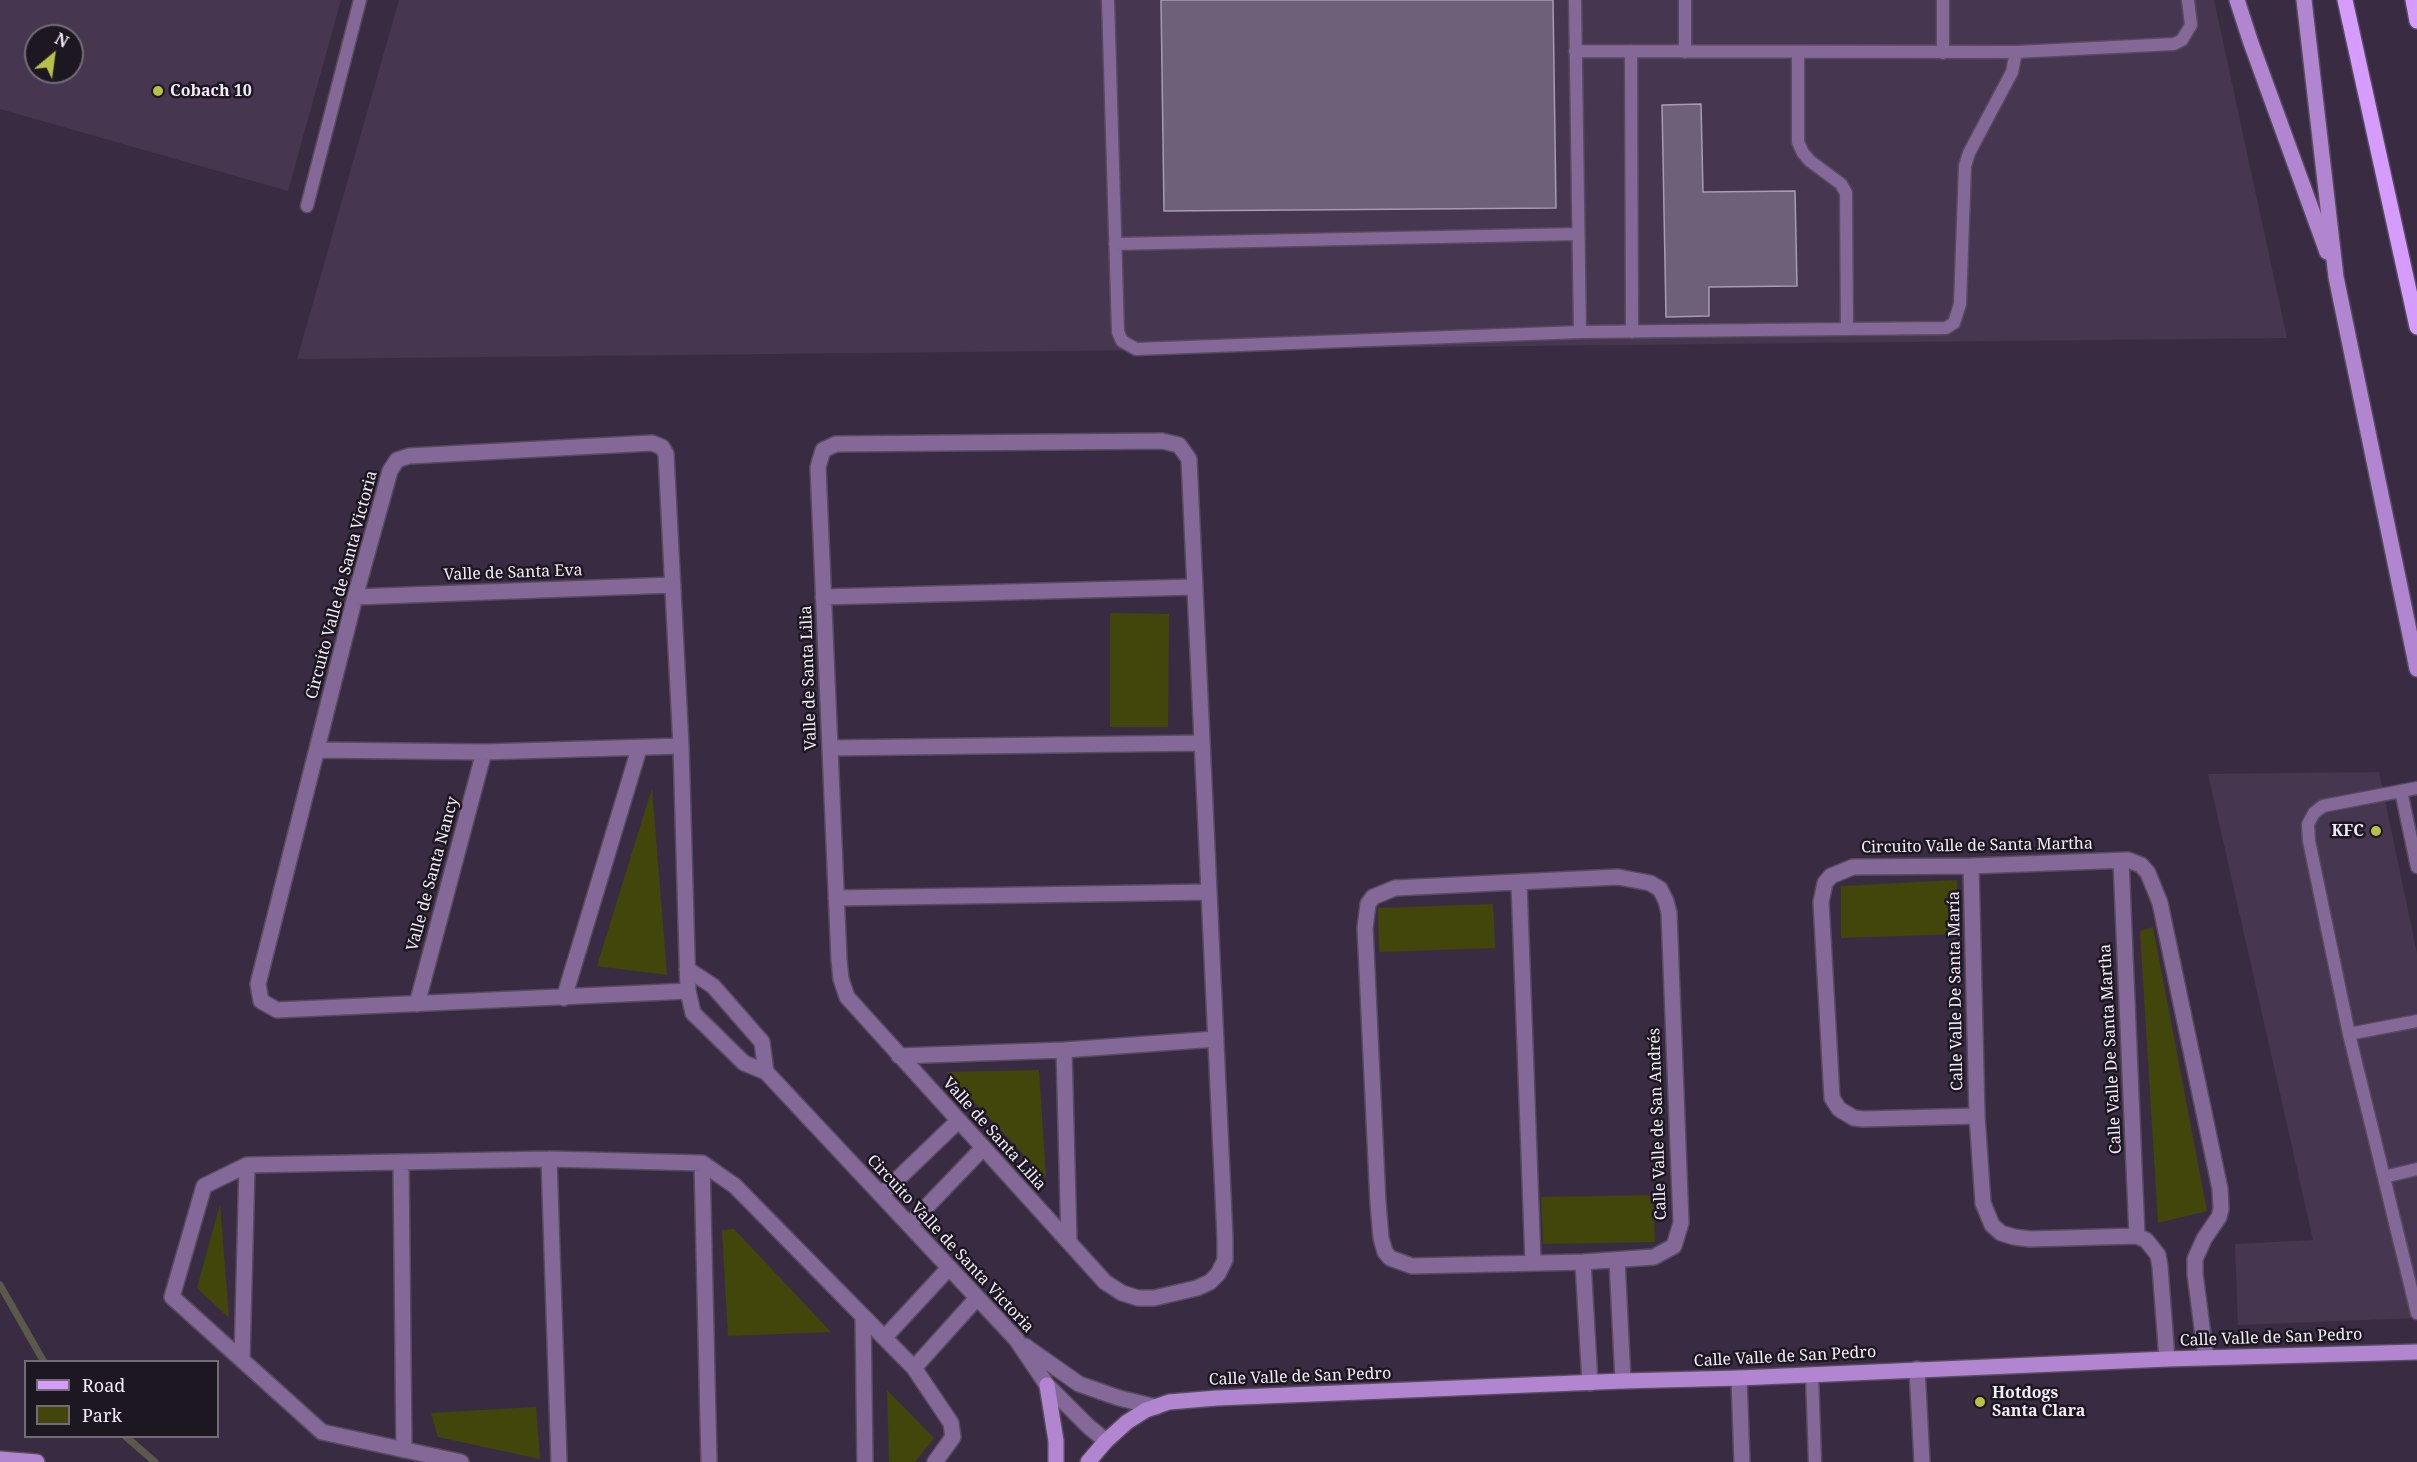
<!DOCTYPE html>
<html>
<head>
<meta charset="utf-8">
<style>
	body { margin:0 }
	#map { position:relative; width:2417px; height:1462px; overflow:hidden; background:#392c42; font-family:"Noto Serif",serif }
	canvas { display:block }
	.legend { position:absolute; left:24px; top:1360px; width:195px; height:78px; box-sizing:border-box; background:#1d1721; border:2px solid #736c77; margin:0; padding:8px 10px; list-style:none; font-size:18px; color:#f3ebf9 }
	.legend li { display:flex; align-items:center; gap:12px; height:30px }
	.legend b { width:30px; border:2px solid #736c77 }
	.north { position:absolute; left:24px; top:24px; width:60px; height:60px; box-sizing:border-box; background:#1d1721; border:2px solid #736c77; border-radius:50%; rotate:29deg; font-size:16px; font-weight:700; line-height:24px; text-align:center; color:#f3ebf9 }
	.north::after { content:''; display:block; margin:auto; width:21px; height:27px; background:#b7c148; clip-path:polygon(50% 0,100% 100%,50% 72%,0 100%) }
</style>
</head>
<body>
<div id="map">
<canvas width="2417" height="1462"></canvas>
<ul class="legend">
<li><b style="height:8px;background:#d59bfd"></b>Road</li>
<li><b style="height:16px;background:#42460a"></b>Park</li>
</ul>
<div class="north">N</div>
</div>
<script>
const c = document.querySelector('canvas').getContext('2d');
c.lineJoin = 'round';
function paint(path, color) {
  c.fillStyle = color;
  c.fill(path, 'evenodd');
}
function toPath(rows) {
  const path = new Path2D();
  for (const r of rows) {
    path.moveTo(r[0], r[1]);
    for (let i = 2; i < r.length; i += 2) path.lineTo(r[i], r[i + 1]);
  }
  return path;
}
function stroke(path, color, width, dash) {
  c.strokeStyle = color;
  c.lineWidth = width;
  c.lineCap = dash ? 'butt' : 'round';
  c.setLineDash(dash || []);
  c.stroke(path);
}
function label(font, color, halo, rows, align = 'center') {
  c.font = font + ' "Noto Serif",serif';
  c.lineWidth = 5;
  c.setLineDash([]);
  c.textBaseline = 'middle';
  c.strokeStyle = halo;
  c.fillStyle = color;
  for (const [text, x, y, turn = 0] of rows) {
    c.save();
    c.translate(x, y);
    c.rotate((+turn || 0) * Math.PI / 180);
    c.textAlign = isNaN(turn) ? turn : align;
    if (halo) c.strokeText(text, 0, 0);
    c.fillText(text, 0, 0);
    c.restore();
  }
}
paint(toPath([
	[0,0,341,0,288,191,0,109],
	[36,36,72,36,72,72,36,72],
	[399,0,2214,0,2287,338,297,359],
	[2379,772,2417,953,2417,1318,2238,1325,2235,1244,2313,1240,2208,774]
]), '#463650');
paint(toPath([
	[1110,613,1169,614,1168,727,1110,727],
	[652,788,667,975,597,966],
	[1957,880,1960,934,1841,938,1841,886],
	[1493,904,1495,948,1379,952,1378,908],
	[2153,927,2207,1211,2158,1223,2140,931],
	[1039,1070,1046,1178,946,1072],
	[1653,1195,1655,1242,1543,1244,1541,1197],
	[220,1204,229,1318,197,1288],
	[734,1229,831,1332,728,1336,722,1230],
	[887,1390,934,1438,915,1462,889,1462],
	[536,1407,540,1459,438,1437,431,1413]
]), '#42460a');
stroke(toPath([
	[0,1285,44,1362],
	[125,1436,155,1462]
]), '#5a594b', 7);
const building = toPath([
	[1161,0,1553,0,1556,208,1164,211,1161,0],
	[1701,104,1703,192,1795,191,1797,286,1709,287,1709,316,1666,317,1662,105,1701,104]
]);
paint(building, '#6e6078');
stroke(building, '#a99ab5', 1.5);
const lane = toPath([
	[1108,0,1118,332,1122,341,1136,349,1580,332,1847,329,1846,193,1841,184,1810,161,1803,153,1798,142,1798,53],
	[1575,0,1580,332],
	[1685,0,1685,52],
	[1943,0,1943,53],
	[1575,51,2016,52,2174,44,2182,40,2191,25,2188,0],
	[1631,51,1632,332],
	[307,206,360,0],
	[1115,244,1578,234],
	[1847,329,1946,328,1954,323,1960,304,1965,166,1969,153,2012,72,2016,52],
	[2417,788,2323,806,2314,813,2308,824,2309,841,2349,1034,2417,1313],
	[2401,791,2417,867],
	[2349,1034,2417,1021],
	[2384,1177,2417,1169],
	[1812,1374,1815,1462]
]);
const street = toPath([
	[1162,441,1179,445,1189,459,1225,1238,1225,1260,1218,1274,1210,1282,1197,1288,1154,1298,1138,1298,1122,1293,1105,1282,847,997,841,979,839,960,818,467,823,450,836,444,1162,441],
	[355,597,673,585],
	[823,597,1195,587],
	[830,748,1202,743],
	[317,750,484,752,681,746],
	[2121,861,2137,1236],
	[1971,866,1977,1116],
	[1618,877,1650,883,1660,889,1666,901,1669,913,1681,1223,1674,1246,1654,1257,1583,1262,1412,1266,1390,1258,1385,1252,1381,1238,1378,1203,1365,928,1368,904,1373,897,1395,888,1618,877],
	[1519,883,1533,1262],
	[836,898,1209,892],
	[687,969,713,986,762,1042,766,1072],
	[688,991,277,1010,261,1001,258,984,355,597,390,471,397,460,409,456,652,443,662,447,666,454,681,746,688,991,693,1013,744,1063,766,1072,1016,1339,1047,1385,1088,1426,1106,1441],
	[564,998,639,749],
	[417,1004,484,752],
	[1064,1050,1069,1242],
	[899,1056,1064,1050,1216,1039],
	[549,1159,559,1462],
	[401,1162,404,1450],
	[702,1163,709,1462],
	[881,1195,958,1121],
	[909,1225,983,1148],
	[1617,1260,1623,1381],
	[1583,1262,1590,1383],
	[863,1316,865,1462],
	[885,1337,949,1268],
	[1025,1346,1079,1384,1119,1398,1156,1407],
	[2167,1359,2160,1267,2158,1255,2146,1240,2137,1236,2030,1239,2014,1237,2001,1233,1992,1225,1983,1203,1977,1116,1863,1119,1854,1118,1839,1109,1832,1098,1821,902,1825,883,1831,876,1853,867,1971,866,2128,860,2141,865,2148,873,2160,903,2220,1189,2221,1209,2219,1217,2204,1239,2195,1259,2195,1274,2206,1358],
	[242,1360,247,1165],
	[914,1368,977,1298],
	[1917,1369,1922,1462],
	[1739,1378,1742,1462],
	[461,1462,322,1432,172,1297,204,1186,247,1165,549,1159,702,1163,735,1186,914,1368,951,1423,953,1437,935,1462]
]);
const secondary = toPath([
	[2237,0,2251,43,2327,252],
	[2304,0,2336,277,2417,669],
	[1047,1385,1056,1441,1056,1462],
	[0,1459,37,1462],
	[1088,1462,1106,1441,1127,1422,1146,1410,1169,1402,1217,1398,1623,1381,1739,1378,2167,1359,2417,1352]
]);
const primary = toPath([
	[2345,0,2417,327],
	[2413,0,2417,21]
]);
stroke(lane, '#574b5f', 15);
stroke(street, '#574b5f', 18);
stroke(secondary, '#574b5f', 18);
stroke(primary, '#574b5f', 18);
stroke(lane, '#846897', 12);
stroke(street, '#846897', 15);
stroke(secondary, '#b285d1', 15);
stroke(primary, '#d59bfd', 15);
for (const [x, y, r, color] of [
	[158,91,6,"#b7c148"],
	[2376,831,6,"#b7c148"],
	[1980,1402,6,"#b7c148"]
]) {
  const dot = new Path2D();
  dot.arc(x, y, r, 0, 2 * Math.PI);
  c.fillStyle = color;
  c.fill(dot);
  stroke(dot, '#1d1721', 2);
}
label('bold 16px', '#f3ebf9', '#1d1721', [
	["Cobach 10",170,91],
	["KFC",2364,831,"right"],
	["Hotdogs",1992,1393],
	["Santa Clara",1992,1411]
], 'left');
label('16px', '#f3ebf9', '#1d1721', [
	["Valle de Santa Eva",513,573,-2],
	["Circuito Valle de Santa Victoria",342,585,-75],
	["Valle de Santa Lilia",809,678,-92],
	["Circuito Valle de Santa Martha",1977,846,-1],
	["Valle de Santa Nancy",433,874,-75],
	["Calle Valle De Santa María",1956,991,-91],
	["Calle Valle De Santa Martha",2111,1049,-93],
	["Calle Valle de San Andrés",1658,1124,-92],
	["Valle de Santa Lilia",994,1134,48],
	["Circuito Valle de Santa Victoria",950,1244,47],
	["Calle Valle de San Pedro",2271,1338,-2],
	["Calle Valle de San Pedro",1785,1357,-3],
	["Calle Valle de San Pedro",1300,1377,-2]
]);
</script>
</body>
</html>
